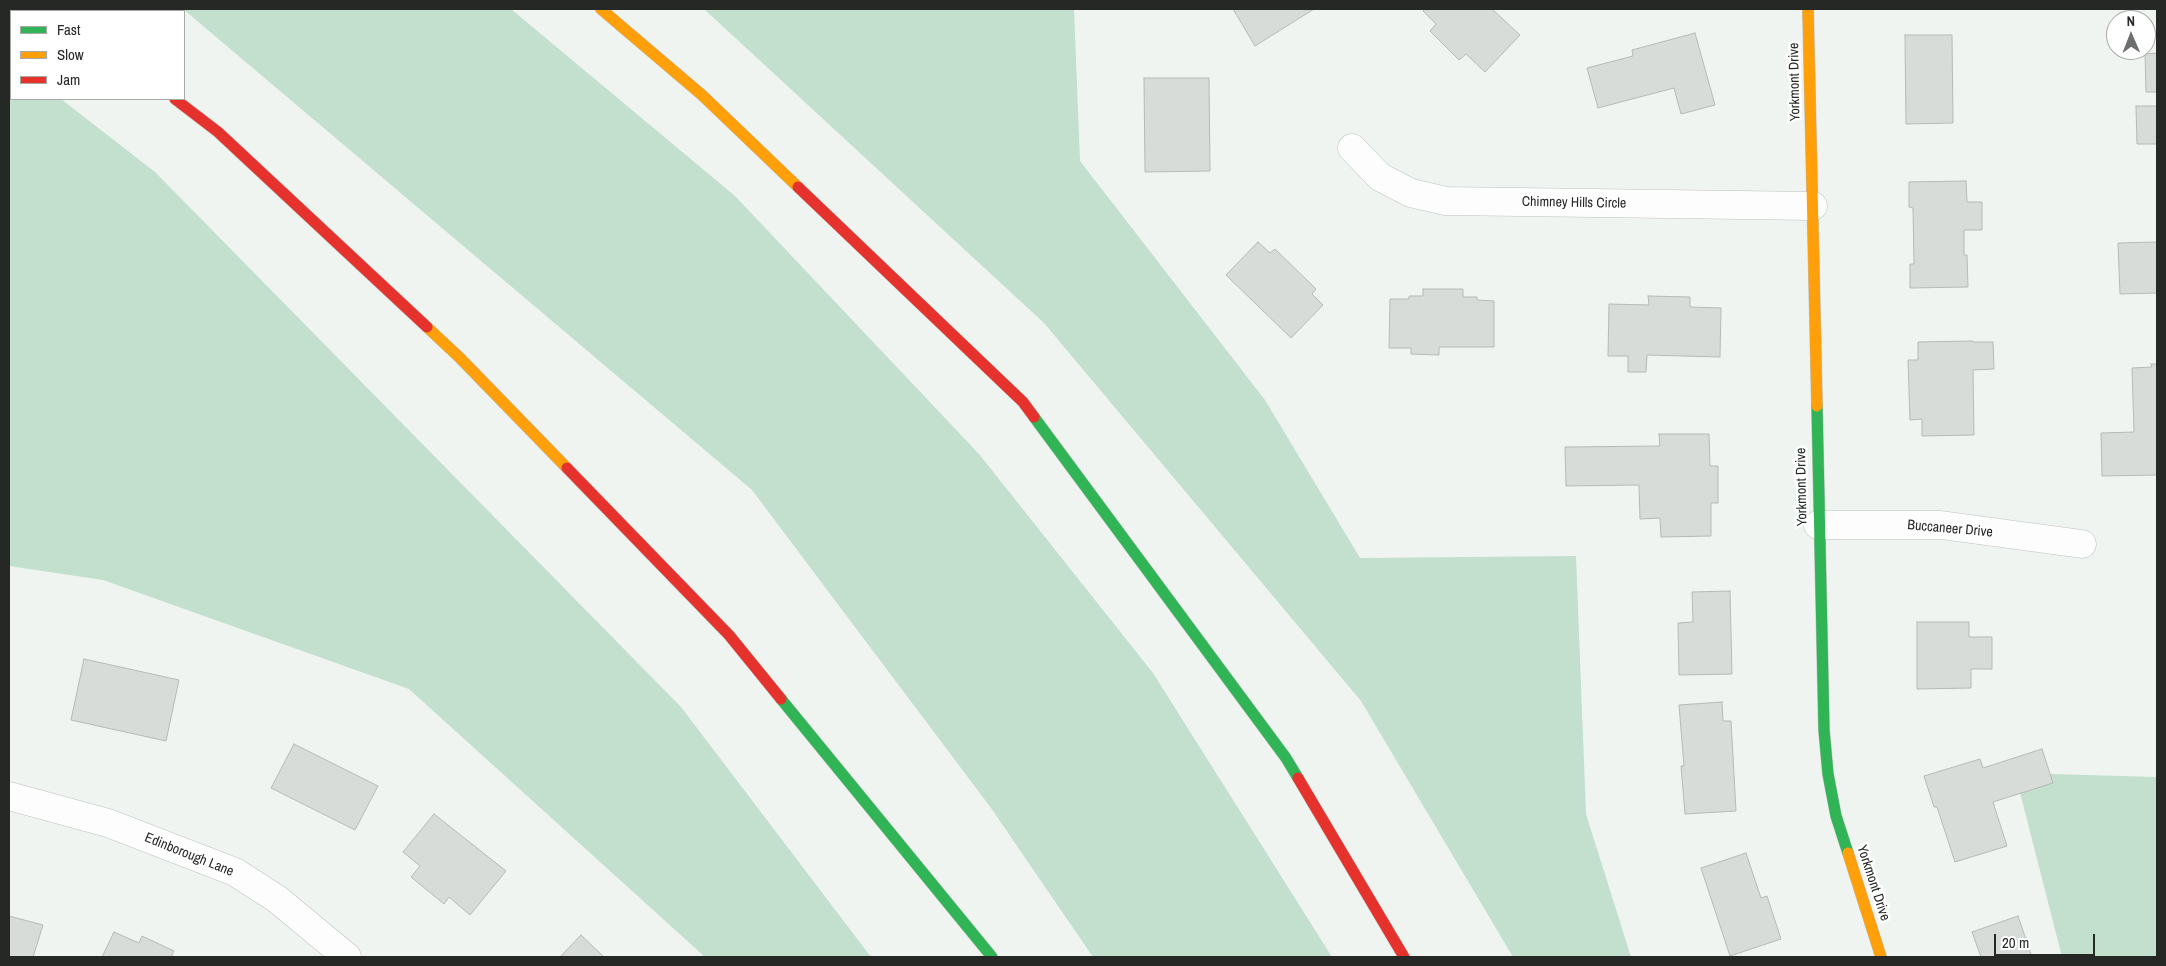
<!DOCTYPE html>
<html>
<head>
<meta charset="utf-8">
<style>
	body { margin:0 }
	#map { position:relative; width:2166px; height:966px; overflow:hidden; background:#eff4f1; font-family:"Archivo Narrow",sans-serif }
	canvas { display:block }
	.frame { position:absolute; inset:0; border:10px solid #262826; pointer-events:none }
	.legend { position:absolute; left:10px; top:10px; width:175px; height:90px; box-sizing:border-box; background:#fff; border:1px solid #a8a9a8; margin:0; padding:6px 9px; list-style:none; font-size:15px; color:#262826 }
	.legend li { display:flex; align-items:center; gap:10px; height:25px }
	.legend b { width:25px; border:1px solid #a8a9a8 }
	.north { position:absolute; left:2106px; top:10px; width:50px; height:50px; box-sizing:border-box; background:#fff; border:1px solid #a8a9a8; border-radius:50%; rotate:359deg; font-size:14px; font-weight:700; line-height:20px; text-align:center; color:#262826 }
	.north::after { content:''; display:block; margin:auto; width:18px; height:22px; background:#6c6f6d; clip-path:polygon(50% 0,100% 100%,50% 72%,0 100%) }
	.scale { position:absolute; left:1994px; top:934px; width:101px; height:22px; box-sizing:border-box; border:2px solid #262826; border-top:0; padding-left:6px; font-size:15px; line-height:18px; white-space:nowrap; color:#262826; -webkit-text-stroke:4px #fff; paint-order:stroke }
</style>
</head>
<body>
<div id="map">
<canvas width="2166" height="966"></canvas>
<div class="frame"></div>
<ul class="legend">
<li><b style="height:6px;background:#30b455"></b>Fast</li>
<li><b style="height:6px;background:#ff9f0a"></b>Slow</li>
<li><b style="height:6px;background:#e5322d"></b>Jam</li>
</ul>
<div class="north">N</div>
<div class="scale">20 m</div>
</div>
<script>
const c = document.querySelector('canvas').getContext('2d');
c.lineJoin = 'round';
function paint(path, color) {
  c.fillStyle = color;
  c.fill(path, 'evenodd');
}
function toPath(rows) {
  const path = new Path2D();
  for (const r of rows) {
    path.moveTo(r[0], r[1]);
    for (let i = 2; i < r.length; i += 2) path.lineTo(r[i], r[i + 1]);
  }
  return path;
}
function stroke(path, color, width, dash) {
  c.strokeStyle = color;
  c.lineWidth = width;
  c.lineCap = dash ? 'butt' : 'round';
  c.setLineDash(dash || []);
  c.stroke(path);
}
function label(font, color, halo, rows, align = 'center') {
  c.font = font + ' "Archivo Narrow",sans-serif';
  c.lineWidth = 5;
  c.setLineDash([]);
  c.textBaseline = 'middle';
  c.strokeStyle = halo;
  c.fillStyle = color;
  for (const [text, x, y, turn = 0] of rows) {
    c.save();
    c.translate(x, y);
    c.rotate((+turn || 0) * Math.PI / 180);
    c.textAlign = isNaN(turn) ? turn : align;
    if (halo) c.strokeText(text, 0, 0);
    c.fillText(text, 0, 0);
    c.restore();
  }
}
paint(toPath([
	[183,9,511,9,735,196,979,454,1153,673,1332,957,1093,957,991,808,752,490],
	[704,9,1074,9,1080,161,1265,400,1360,558,1576,556,1586,814,1631,957,1513,957,1361,701,1044,323],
	[9,59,11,61,11,99,61,99,155,172,681,707,871,957,705,957,409,689,103,580,9,566],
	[2015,773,2157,777,2157,957,2062,957]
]), '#c3dfcd');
const building = toPath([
	[1233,9,1314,9,1255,46,1233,9],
	[1425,9,1492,9,1520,35,1485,72,1466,54,1459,60,1430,31,1436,24,1423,11,1425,9],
	[1695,33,1715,105,1681,114,1674,88,1598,108,1587,68,1633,56,1632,50,1695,33],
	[1905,35,1952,35,1953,123,1906,124,1905,35],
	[2157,53,2157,92,2146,92,2145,54,2157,53],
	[1144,78,1209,78,1210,171,1145,172,1144,78],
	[2136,106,2157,106,2157,144,2137,144,2136,106],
	[1966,181,1967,202,1982,202,1982,230,1964,230,1964,255,1967,255,1968,287,1910,288,1910,264,1914,264,1913,208,1909,207,1909,182,1966,181],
	[1258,242,1270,253,1275,249,1316,289,1312,294,1323,305,1291,338,1226,275,1258,242],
	[2157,242,2157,293,2120,294,2118,243,2157,242],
	[1423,289,1463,289,1463,297,1477,297,1477,300,1494,301,1494,347,1439,347,1439,355,1411,354,1411,348,1389,348,1390,299,1409,299,1409,296,1423,296,1423,289],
	[1648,296,1690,297,1690,307,1721,308,1720,357,1647,355,1646,372,1628,372,1628,356,1608,356,1609,304,1649,305,1648,296],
	[1972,341,1973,342,1993,342,1994,369,1973,370,1974,435,1922,436,1922,419,1910,420,1908,360,1918,360,1918,342,1972,341],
	[2151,364,2157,364,2157,475,2102,476,2101,433,2134,432,2132,368,2152,367,2151,364],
	[1659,434,1709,434,1710,466,1718,466,1718,503,1711,503,1711,536,1661,537,1660,518,1640,519,1639,485,1566,486,1565,447,1660,446,1659,434],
	[1730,591,1732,674,1679,675,1678,623,1693,622,1692,592,1730,591],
	[1917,622,1969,622,1969,637,1992,637,1992,669,1971,669,1971,688,1917,689,1917,622],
	[84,659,179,680,166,741,71,720,84,659],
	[1722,702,1723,721,1731,721,1736,811,1685,814,1681,766,1684,766,1679,705,1722,702],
	[294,744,378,786,355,830,271,788,294,744],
	[2042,749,2053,783,1993,802,2007,846,1955,862,1937,807,1934,807,1924,776,1980,759,1983,768,2042,749],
	[434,814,506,871,470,915,449,897,444,904,411,877,420,866,403,852,434,814],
	[1746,853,1761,898,1767,896,1781,939,1730,956,1701,868,1746,853],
	[9,916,43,925,33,957,9,957,9,916],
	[2018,916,2032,957,1981,957,1972,932,2018,916],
	[114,932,139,943,142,936,174,951,171,957,102,957,114,932],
	[581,935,604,957,560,957,581,935]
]);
paint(building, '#d8dcd9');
stroke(building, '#b5b9b7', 1);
const street = toPath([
	[1352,148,1380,177,1411,193,1446,201,1813,206],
	[1818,525,1941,525,2082,544],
	[9,796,108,823,235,872,277,899,347,957]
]);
const fast = toPath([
	[58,9,61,11],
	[1817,406,1824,730,1828,774,1836,816,1848,853],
	[1034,417,1286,758,1298,778],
	[781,699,992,957]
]);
const slow = toPath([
	[601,9,702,95,798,187],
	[1808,9,1817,406],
	[427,327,460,358,567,468],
	[1848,853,1881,957]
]);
const jam = toPath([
	[175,99,218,132,427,327],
	[798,187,1023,402,1034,417],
	[567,468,729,635,781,699],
	[1298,778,1404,957]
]);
stroke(street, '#bec1bf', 29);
stroke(fast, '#bec1bf', 12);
stroke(slow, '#bec1bf', 12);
stroke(jam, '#bec1bf', 12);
stroke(street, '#fdfdfd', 28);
stroke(fast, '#30b455', 11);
stroke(slow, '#ff9f0a', 11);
stroke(jam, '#e5322d', 11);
label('14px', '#262826', '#fff', [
	["Yorkmont Drive",1795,82,-91],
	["Chimney Hills Circle",1574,203,1],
	["Yorkmont Drive",1802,487,-91],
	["Buccaneer Drive",1950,529,5],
	["Edinborough Lane",189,855,22],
	["Yorkmont Drive",1873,883,72]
]);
</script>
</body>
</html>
